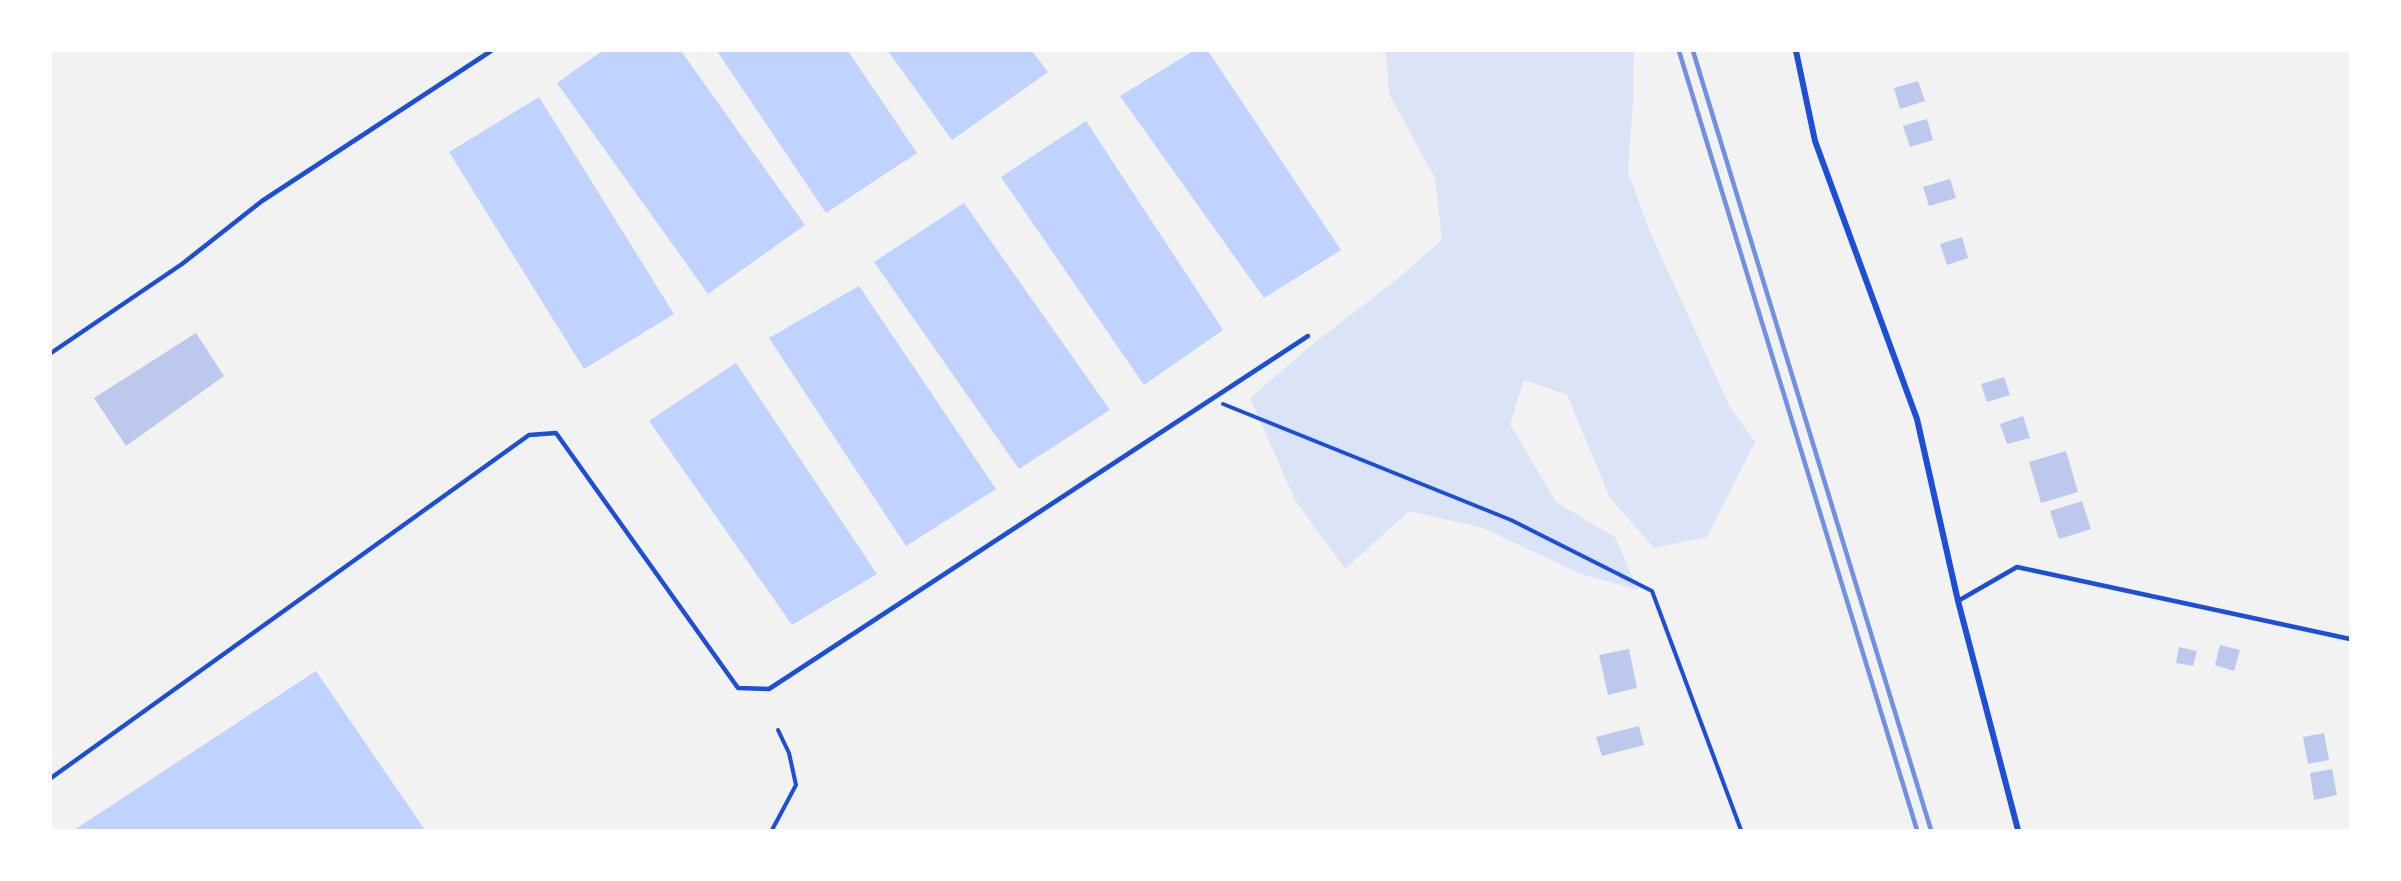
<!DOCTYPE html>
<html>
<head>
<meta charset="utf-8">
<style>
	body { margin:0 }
	#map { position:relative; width:2401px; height:881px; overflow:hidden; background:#f2f2f2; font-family:Inter,sans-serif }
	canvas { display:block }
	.frame { position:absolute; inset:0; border:52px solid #fff; pointer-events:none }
</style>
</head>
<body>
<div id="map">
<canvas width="2401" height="881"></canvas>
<div class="frame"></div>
</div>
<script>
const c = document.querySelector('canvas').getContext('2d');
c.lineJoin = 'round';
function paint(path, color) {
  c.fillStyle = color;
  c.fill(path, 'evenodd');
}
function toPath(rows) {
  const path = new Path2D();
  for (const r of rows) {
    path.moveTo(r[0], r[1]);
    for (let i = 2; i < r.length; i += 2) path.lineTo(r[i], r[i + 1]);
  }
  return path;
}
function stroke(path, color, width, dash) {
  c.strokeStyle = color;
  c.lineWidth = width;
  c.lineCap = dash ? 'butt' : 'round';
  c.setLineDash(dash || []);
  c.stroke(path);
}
paint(toPath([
	[1386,51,1634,51,1633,101,1628,172,1650,232,1730,407,1755,442,1707,537,1654,548,1610,498,1567,395,1524,380,1510,424,1556,502,1615,537,1638,590,1581,574,1483,528,1409,511,1345,569,1295,500,1250,398,1314,343,1395,281,1442,240,1435,178,1389,94]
]), '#dbe4f7');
paint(toPath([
	[602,51,681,51,805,225,708,294,557,83],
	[717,51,848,51,917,153,826,213],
	[888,51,1032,51,1048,72,952,140],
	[1193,51,1208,51,1341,250,1264,298,1120,96],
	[539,97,674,314,584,369,449,152],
	[1086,121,1223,330,1144,385,1001,177],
	[964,203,1110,410,1019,469,874,262],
	[859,286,996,489,906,546,769,338],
	[736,363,877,574,792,625,649,421],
	[316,671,425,830,74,830]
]), '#bfd3fe');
paint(toPath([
	[1918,81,1925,101,1900,109,1894,88],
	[1927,119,1933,140,1910,147,1903,126],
	[1950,179,1956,198,1929,206,1923,187],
	[1962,237,1968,258,1947,265,1940,244],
	[196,333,224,376,126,446,94,398],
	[2004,377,2010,395,1987,402,1981,384],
	[2023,416,2030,438,2007,444,2000,424],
	[2066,451,2078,492,2041,503,2029,462],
	[2082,501,2091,529,2059,539,2050,511],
	[2220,645,2240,650,2234,671,2215,665],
	[2179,647,2197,651,2193,666,2176,663],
	[1629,649,1637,688,1608,695,1599,655],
	[1639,726,1644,745,1602,756,1596,737],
	[2324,733,2329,760,2308,764,2303,737],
	[2332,769,2337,795,2314,800,2310,773]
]), '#bdc9ec');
stroke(toPath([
	[1223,404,1511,520,1652,591,1741,830],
	[772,830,796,785,789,753,778,730]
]), '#1d4ed8', 4);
stroke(toPath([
	[51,353,182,264,262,201,491,51],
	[1958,601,2017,567,2350,639],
	[51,778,529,435,556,433,738,688,769,689,1308,336]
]), '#1d4ed8', 4.5);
stroke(toPath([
	[1796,51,1815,141,1917,419,1958,601,2018,830]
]), '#1d4ed8', 6);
stroke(toPath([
	[1679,51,1917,830],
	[1693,51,1931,830]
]), '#7290e2', 4.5);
</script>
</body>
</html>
